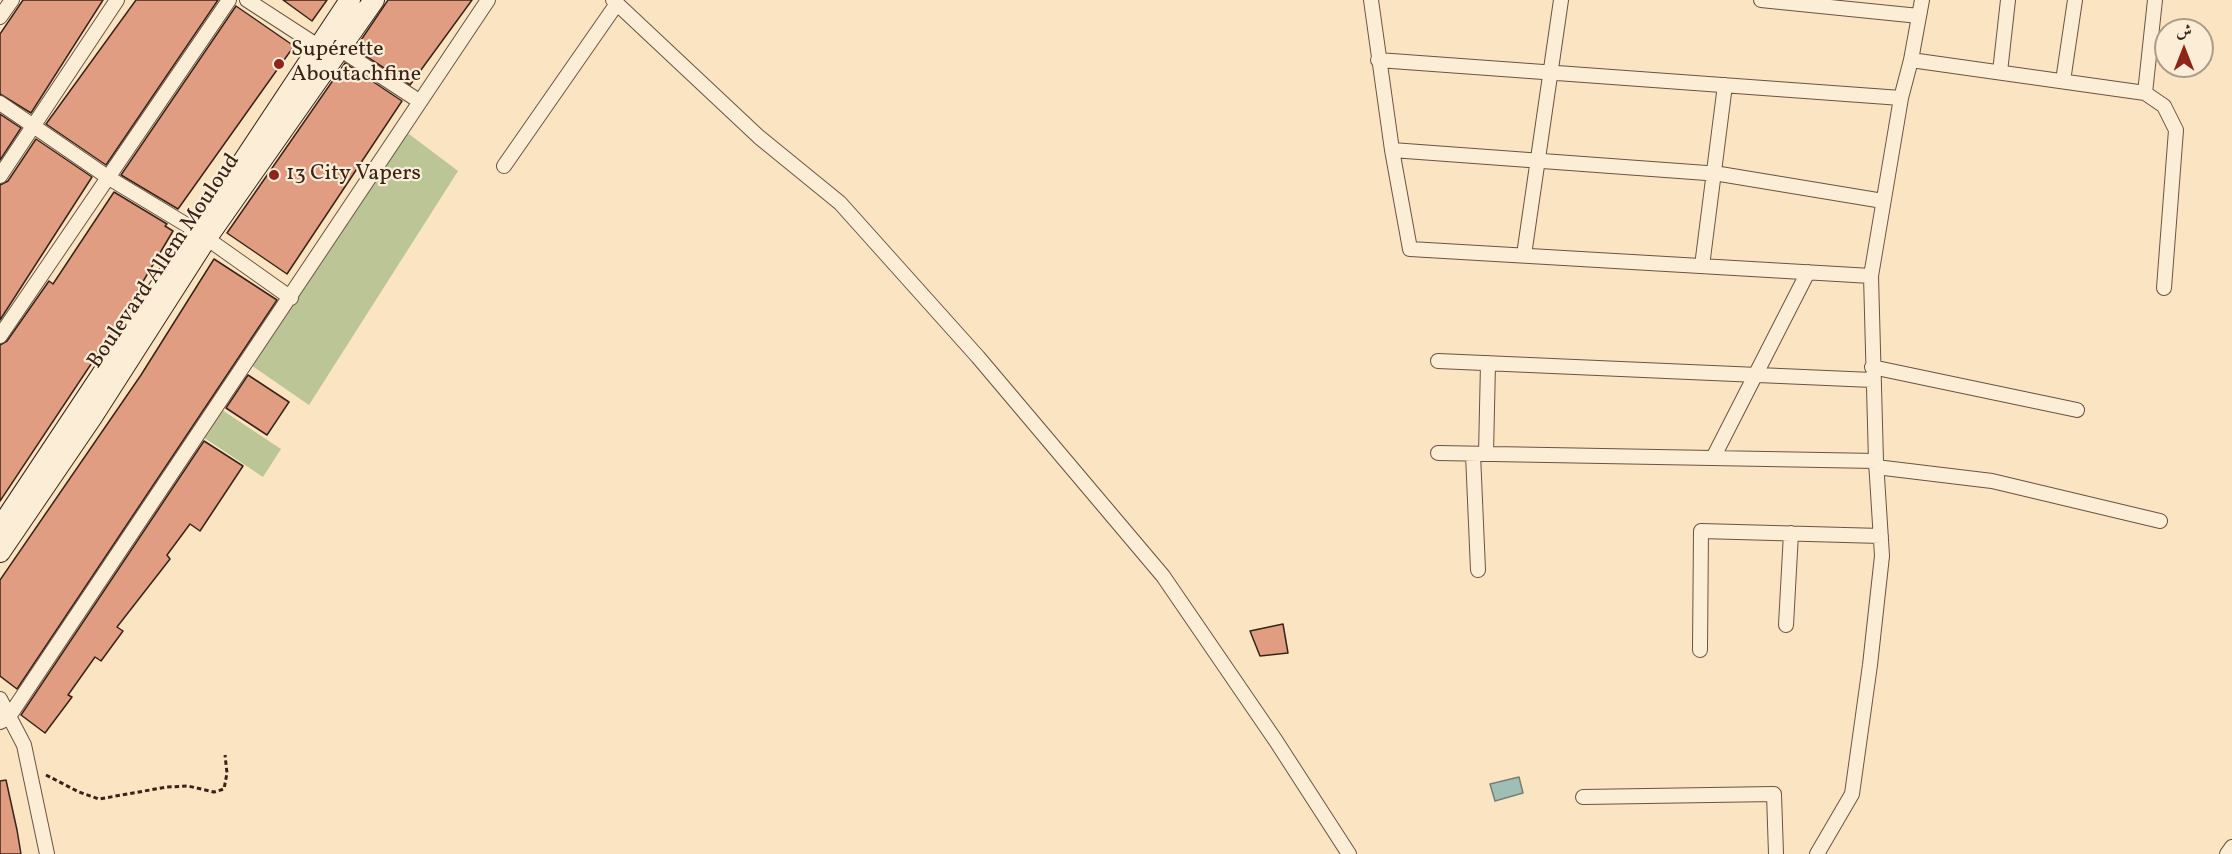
<!DOCTYPE html>
<html>
<head>
<meta charset="utf-8">
<style>
	body { margin:0 }
	#map { position:relative; width:2232px; height:854px; overflow:hidden; background:#fbe4c1; font-family:Vollkorn,Amiri,serif }
	canvas { display:block }
	.north { position:absolute; left:2154px; top:18px; width:60px; height:60px; box-sizing:border-box; background:#fcedd7; border:2px solid #ae9c8b; border-radius:50%; rotate:0deg; font-size:16px; font-weight:700; line-height:24px; text-align:center; color:#392319 }
	.north::after { content:''; display:block; margin:auto; width:21px; height:27px; background:#8f2418; clip-path:polygon(50% 0,100% 100%,50% 72%,0 100%) }
</style>
</head>
<body>
<div id="map">
<canvas width="2232" height="854"></canvas>
<div class="north">ش</div>
</div>
<script>
const c = document.querySelector('canvas').getContext('2d');
c.lineJoin = 'round';
function paint(path, color) {
  c.fillStyle = color;
  c.fill(path, 'evenodd');
}
function toPath(rows) {
  const path = new Path2D();
  for (const r of rows) {
    path.moveTo(r[0], r[1]);
    for (let i = 2; i < r.length; i += 2) path.lineTo(r[i], r[i + 1]);
  }
  return path;
}
function stroke(path, color, width, dash) {
  c.strokeStyle = color;
  c.lineWidth = width;
  c.lineCap = dash ? 'butt' : 'round';
  c.setLineDash(dash || []);
  c.stroke(path);
}
function label(font, color, halo, rows, align = 'center') {
  c.font = font + ' Vollkorn,serif';
  c.lineWidth = 4.5;
  c.setLineDash([]);
  c.textBaseline = 'middle';
  c.strokeStyle = halo;
  c.fillStyle = color;
  for (const [text, x, y, turn = 0] of rows) {
    c.save();
    c.translate(x, y);
    c.rotate((+turn || 0) * Math.PI / 180);
    c.textAlign = isNaN(turn) ? turn : align;
    if (halo) c.strokeText(text, 0, 0);
    c.fillText(text, 0, 0);
    c.restore();
  }
}
paint(toPath([
	[405,131,458,171,309,405,248,363],
	[222,410,281,449,263,477,203,437]
]), '#bbc595');
const water = toPath([
	[1519,777,1523,793,1495,801,1490,784,1519,777]
]);
paint(water, '#9fbeb5');
stroke(water, '#768077', 1.5);
const building = toPath([
	[23,0,103,0,31,113,0,94,0,34,23,0],
	[136,0,218,0,106,165,46,124,136,0],
	[283,0,327,0,312,21,283,0],
	[388,0,472,0,410,85,355,49,388,0],
	[236,6,294,46,178,209,121,175,236,6],
	[345,63,402,101,287,274,227,233,345,63],
	[0,114,21,128,0,160,0,114],
	[36,139,92,177,0,320,0,185,8,181,36,139],
	[114,192,167,224,165,226,173,231,119,322,0,501,0,345,7,341,49,281,53,284,114,192],
	[214,259,277,300,17,689,0,676,0,580,141,375,214,259],
	[248,375,289,402,267,435,226,408,248,375],
	[204,441,243,466,200,531,190,524,167,555,170,559,117,627,123,631,101,661,95,657,68,695,72,697,45,733,21,715,204,441],
	[1283,624,1288,653,1260,656,1250,631,1283,624],
	[6,780,17,830,21,854,0,854,0,781,6,780]
]);
paint(building, '#e09d82');
stroke(building, '#392319', 1.5);
const street = toPath([
	[247,0,318,46,341,50,419,101],
	[613,0,759,137,840,203,978,357,1163,576,1276,741,1349,854],
	[1371,0,1392,150,1410,249,1871,276],
	[1761,0,1919,16],
	[1922,0,1911,60,2145,93,2164,106,2176,130,2164,288],
	[0,17,12,0],
	[1378,60,1901,98],
	[2000,72,2008,0],
	[2063,81,2075,0],
	[2145,93,2155,0],
	[0,103,109,178,195,230,291,298],
	[1392,150,1720,174,1883,201],
	[504,166,616,5],
	[0,176,117,0],
	[1524,255,1561,0],
	[1702,266,1725,85],
	[0,336,229,0],
	[1438,361,1872,380],
	[1872,367,2077,410],
	[1438,453,1876,461],
	[1473,454,1478,570],
	[1486,454,1488,363],
	[1713,458,1808,272],
	[1876,467,1992,481,2160,521],
	[1786,625,1791,533],
	[1700,650,1701,531,1881,536],
	[0,699,24,745,47,854],
	[0,722,8,718,488,0],
	[1583,797,1774,794,1776,854],
	[1817,854,1852,794,1870,665,1882,556,1876,461,1871,276,1901,98,1911,60],
	[2227,854,2232,847]
]);
const secondary = toPath([
	[0,528,350,0],
	[0,552,92,417,206,239,374,0]
]);
stroke(street, '#6a5343', 16);
stroke(secondary, '#392319', 22);
stroke(toPath([
	[46,775,79,792,99,799,167,787,188,786,214,792,224,789,227,773,225,755]
]), '#392319', 3, [4.5, 3]);
stroke(street, '#fcedd7', 14);
stroke(secondary, '#fcedd7', 20);
for (const [x, y, r, color] of [
	[279,64,6,"#8f2418"],
	[274,175,6,"#8f2418"]
]) {
  const dot = new Path2D();
  dot.arc(x, y, r, 0, 2 * Math.PI);
  c.fillStyle = color;
  c.fill(dot);
  stroke(dot, '#fcedd7', 2);
}
label('22px', '#392319', '#fcedd7', [
	["Supérette",291,51],
	["Aboutachfine",291,76],
	["13 City Vapers",286,175]
], 'left');
label('22px', '#392319', '#fcedd7', [
	["Boulevard Allem Mouloud",165,262,-56]
]);
</script>
</body>
</html>
